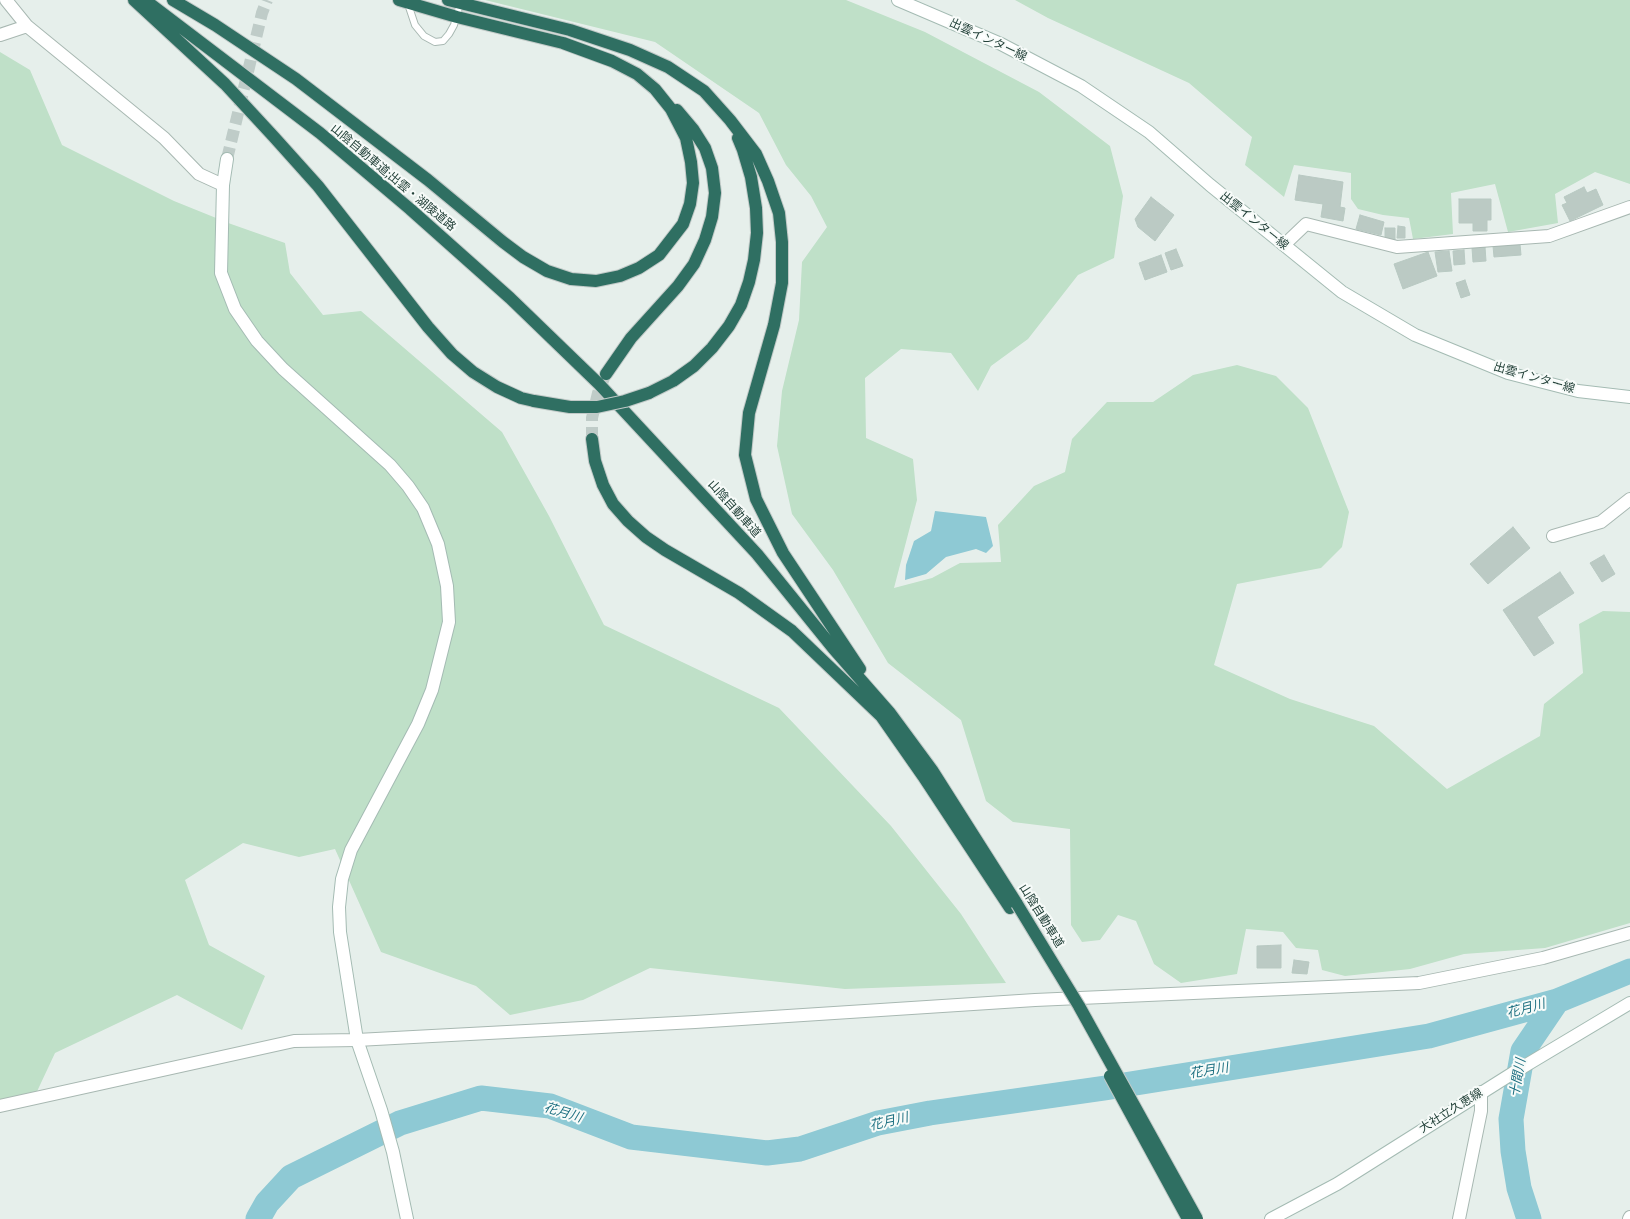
<!DOCTYPE html>
<html>
<head>
<meta charset="utf-8">
<style>
	body { margin:0 }
	canvas { display:block; background:#e6efeb }
</style>
</head>
<body>
<canvas width="1630" height="1219"></canvas>
<script>
const c = document.querySelector('canvas').getContext('2d');
c.lineJoin = 'round';
function paint(path, color) {
  c.fillStyle = color;
  c.fill(path, 'evenodd');
}
function toPath(rows) {
  const path = new Path2D();
  for (const r of rows) {
    path.moveTo(r[0], r[1]);
    for (let i = 2; i < r.length; i += 2) path.lineTo(r[i], r[i + 1]);
  }
  return path;
}
function stroke(path, color, width, dash) {
  c.strokeStyle = color;
  c.lineWidth = width;
  c.lineCap = dash ? 'butt' : 'round';
  c.setLineDash(dash || []);
  c.stroke(path);
}
function label(font, color, halo, rows, align = 'center') {
  c.font = font + ' "Fira Sans Condensed","Noto Sans JP",sans-serif';
  c.lineWidth = 4;
  c.setLineDash([]);
  c.textBaseline = 'middle';
  c.strokeStyle = halo;
  c.fillStyle = color;
  for (const [text, x, y, turn = 0] of rows) {
    c.save();
    c.translate(x, y);
    c.rotate((+turn || 0) * Math.PI / 180);
    c.textAlign = isNaN(turn) ? turn : align;
    if (halo) c.strokeText(text, 0, 0);
    c.fillText(text, 0, 0);
    c.restore();
  }
}
paint(toPath([
	[485,0,846,0,925,32,1039,92,1110,146,1123,196,1114,258,1078,275,1028,339,991,366,978,391,951,353,901,349,865,378,866,438,913,459,917,500,894,588,932,578,960,563,1001,562,998,525,1034,486,1065,472,1072,439,1107,402,1153,402,1193,375,1237,365,1276,376,1308,408,1349,512,1342,547,1321,568,1237,584,1214,665,1290,699,1374,726,1447,789,1540,736,1544,704,1583,673,1579,624,1603,611,1630,612,1630,923,1545,948,1464,954,1410,969,1345,976,1322,970,1318,950,1296,948,1283,932,1246,929,1237,974,1181,983,1154,964,1136,921,1118,915,1100,940,1082,942,1071,925,1070,829,1013,822,986,801,961,720,888,663,833,570,792,514,777,446,782,391,799,320,802,262,827,227,811,196,786,165,759,113,655,42],
	[1015,0,1630,0,1630,184,1595,172,1555,194,1558,223,1508,232,1495,184,1451,193,1453,234,1413,239,1409,218,1383,215,1358,209,1351,199,1351,173,1294,165,1284,197,1245,165,1252,137,1189,83,1048,18],
	[0,52,30,70,62,145,174,201,231,224,285,243,290,273,323,315,361,311,502,432,549,516,604,625,779,708,891,826,961,914,1006,983,845,989,650,968,583,1000,510,1015,476,986,381,952,335,849,299,857,243,843,185,880,209,945,265,976,242,1030,177,995,55,1053,33,1100,0,1102]
]), '#bfe0c8');
paint(toPath([
	[935,511,986,517,993,546,986,553,976,549,946,557,926,574,905,580,906,565,914,541,931,531]
]), '#8ec9d4');
stroke(toPath([
	[258,1219,267,1203,291,1177,400,1123,481,1098,550,1106,631,1137,767,1153,800,1149,878,1123,930,1113,1105,1088,1429,1036,1557,1001,1630,971],
	[1529,1219,1519,1188,1513,1151,1511,1119,1523,1051,1557,1001]
]), '#8ec9d4', 25);
const building = toPath([
	[1299,175,1343,182,1340,207,1345,208,1343,221,1321,217,1323,204,1295,200,1299,175],
	[1584,187,1587,193,1596,189,1603,205,1570,221,1562,205,1567,203,1564,197,1584,187],
	[1151,197,1174,215,1155,241,1138,227,1135,219,1151,197],
	[1459,199,1491,199,1491,220,1487,220,1487,231,1473,231,1473,223,1459,223,1459,199],
	[1360,215,1384,222,1381,235,1356,229,1360,215],
	[1398,226,1405,227,1405,238,1397,238,1398,226],
	[1385,228,1395,228,1395,240,1385,240,1385,228],
	[1520,244,1521,255,1494,257,1493,246,1520,244],
	[1485,247,1486,261,1473,262,1472,248,1485,247],
	[1176,249,1183,266,1171,270,1165,253,1176,249],
	[1464,250,1465,264,1454,265,1453,251,1464,250],
	[1449,251,1452,271,1438,272,1435,252,1449,251],
	[1428,252,1437,276,1403,289,1394,264,1428,252],
	[1161,255,1167,272,1145,280,1139,263,1161,255],
	[1465,280,1470,295,1461,298,1456,283,1465,280],
	[1513,527,1530,548,1488,584,1470,564,1513,527],
	[1604,555,1615,574,1602,582,1590,563,1604,555],
	[1560,572,1574,593,1537,617,1554,643,1534,656,1503,610,1560,572],
	[1281,945,1281,968,1257,968,1257,946,1281,945],
	[1294,960,1309,962,1307,974,1292,973,1294,960]
]);
paint(building, '#bbcac4');
stroke(building, '#b8c9c2', 1);
stroke(toPath([
	[227,159,262,13,267,0]
]), '#bfccc8', 12, [12, 6]);
stroke(toPath([
	[592,439,592,418,598,393,604,378]
]), '#bfccc8', 12, [12, 6]);
const lane = toPath([
	[408,4,415,25,424,36,435,42,443,41,449,34,454,25,460,4]
]);
const street = toPath([
	[6,0,27,26,164,138,199,174,223,185],
	[0,35,27,26],
	[1284,245,1306,224,1397,247,1549,236,1630,207],
	[1553,536,1601,522,1630,499],
	[0,1106,294,1041,357,1040,695,1022,1035,1000,1419,983,1543,958,1630,933],
	[1459,1219,1481,1111,1481,1092],
	[1629,1219,1630,1217]
]);
const secondary = toPath([
	[898,0,1001,44,1081,86,1149,132,1210,185,1342,292,1415,335,1508,373,1578,391,1630,397],
	[227,159,223,185,221,273,235,309,257,341,283,369,390,465,408,486,423,508,438,544,447,586,449,622,432,690,418,724,351,850,342,879,339,907,340,932,357,1040,381,1110,393,1152,407,1219],
	[1271,1219,1337,1184,1513,1073,1630,1003]
]);
const highway = toPath([
	[134,0,225,84,274,137,318,186,428,327,452,354,473,372,497,387,521,398,534,401],
	[145,0,320,133,410,209,510,298,599,384,757,554,833,648,890,713,932,770,1017,904],
	[173,0,215,25,296,79,428,180,503,242,523,257,547,271,571,279,596,281,620,276,639,268,659,255,683,224,690,204,693,183,691,162,686,138,671,109,655,89,637,74,612,61,563,43,457,17,399,0],
	[448,0,570,30,630,50,668,67,704,91,730,120,756,154,768,181,779,213,782,242,782,283,774,325,749,413,745,455,756,499,783,553,860,669],
	[606,374,631,338,678,286,694,264,705,240,712,217,715,193,712,168,705,148,693,129,677,110],
	[649,393,673,381,694,366,712,348,729,326,741,305,749,282,754,260,757,233,756,208,751,177,743,150,738,138],
	[592,439,595,461,603,485,613,504,628,521,646,537,665,550,739,593,792,631,883,718],
	[879,713,923,776,1010,908]
]);
stroke(lane, '#a8b8b2', 8);
stroke(street, '#a8b8b2', 14);
stroke(secondary, '#a4bbb3', 14);
stroke(highway, '#c2cac8', 14);
stroke(lane, '#fff', 6);
stroke(street, '#fff', 12);
stroke(secondary, '#fff', 12);
stroke(highway, '#2f6f62', 12);
const highwayBridge = toPath([
	[534,401,570,407,597,407,625,401,649,393],
	[1017,904,1079,1006,1197,1219],
	[1110,1076,1188,1219]
]);
stroke(highwayBridge, '#c2cac8', 14, []);
stroke(highwayBridge, '#2f6f62', 12);
label('12px', '#24423a', '#f7fbf9', [
	["出雲インター線",988,40,25],
	["山陰自動車道;出雲・湖陵道路",393,178,40],
	["出雲インター線",1254,221,39],
	["出雲インター線",1534,378,16],
	["山陰自動車道",734,509,48],
	["山陰自動車道",1041,916,58],
	["大社立久恵線",1451,1111,-32]
]);
label('italic 13px', '#1c6f80', '#f7fbf9', [
	["花月川",1526,1009,-15],
	["花月川",1209,1071,-9],
	["十間川",1518,1078,-80],
	["花月川",563,1113,17],
	["花月川",889,1122,-13]
]);
</script>
</body>
</html>
